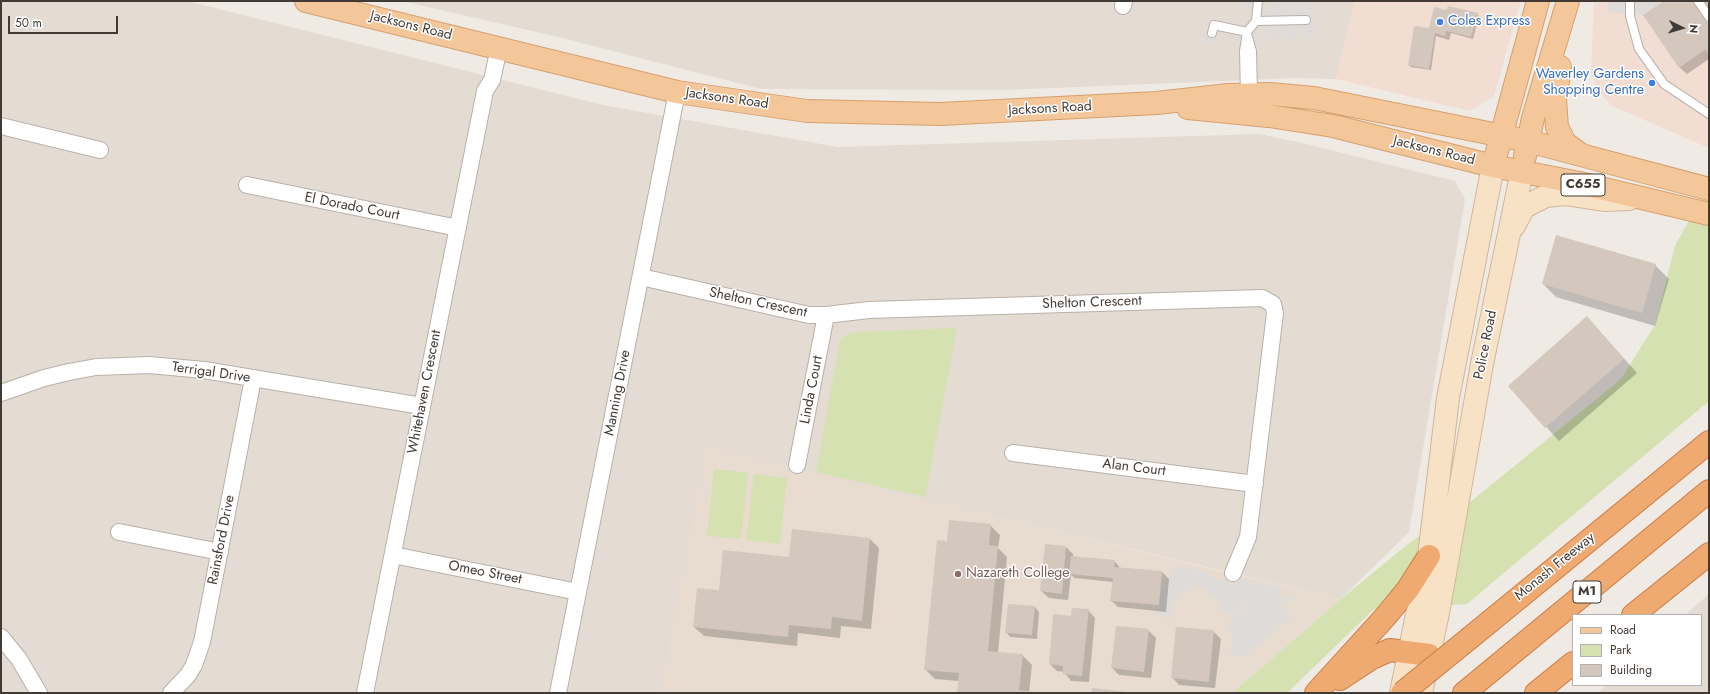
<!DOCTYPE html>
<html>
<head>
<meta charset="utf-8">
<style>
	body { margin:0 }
	#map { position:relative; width:1710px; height:694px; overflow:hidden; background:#f0eae5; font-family:Jost,sans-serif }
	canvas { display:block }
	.frame { position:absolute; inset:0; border:2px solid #423a35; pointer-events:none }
	.legend { position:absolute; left:1572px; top:614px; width:130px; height:72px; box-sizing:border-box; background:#fff; border:1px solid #b3b0ae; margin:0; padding:5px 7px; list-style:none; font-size:12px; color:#423a35 }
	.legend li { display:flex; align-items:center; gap:8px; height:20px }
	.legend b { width:20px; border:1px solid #b3b0ae }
	.north { position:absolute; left:1662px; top:8px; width:40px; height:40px; -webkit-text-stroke:3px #fff; paint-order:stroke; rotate:95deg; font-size:11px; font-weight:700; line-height:16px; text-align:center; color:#423a35 }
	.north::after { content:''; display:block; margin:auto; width:14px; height:18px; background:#423a35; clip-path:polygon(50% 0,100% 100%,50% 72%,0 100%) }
	.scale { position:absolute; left:8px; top:16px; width:110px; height:18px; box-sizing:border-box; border:2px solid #423a35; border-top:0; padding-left:5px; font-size:12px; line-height:14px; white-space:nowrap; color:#423a35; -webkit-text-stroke:3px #fff; paint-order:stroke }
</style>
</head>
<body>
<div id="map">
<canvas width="1710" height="694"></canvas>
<div class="frame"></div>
<ul class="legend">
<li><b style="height:5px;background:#f3c79a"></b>Road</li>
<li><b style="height:11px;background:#d5e1b1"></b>Park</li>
<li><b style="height:11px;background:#d3c7be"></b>Building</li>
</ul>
<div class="north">N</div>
<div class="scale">50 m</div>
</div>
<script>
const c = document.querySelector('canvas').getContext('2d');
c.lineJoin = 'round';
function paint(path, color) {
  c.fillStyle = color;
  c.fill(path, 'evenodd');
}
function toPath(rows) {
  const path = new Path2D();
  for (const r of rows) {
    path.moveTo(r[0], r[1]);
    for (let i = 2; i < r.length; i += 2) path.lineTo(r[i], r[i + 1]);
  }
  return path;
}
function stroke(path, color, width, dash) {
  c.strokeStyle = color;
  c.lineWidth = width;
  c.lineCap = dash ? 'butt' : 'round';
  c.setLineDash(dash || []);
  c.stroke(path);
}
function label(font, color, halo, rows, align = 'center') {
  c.font = font + ' Jost,sans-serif';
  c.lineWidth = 3;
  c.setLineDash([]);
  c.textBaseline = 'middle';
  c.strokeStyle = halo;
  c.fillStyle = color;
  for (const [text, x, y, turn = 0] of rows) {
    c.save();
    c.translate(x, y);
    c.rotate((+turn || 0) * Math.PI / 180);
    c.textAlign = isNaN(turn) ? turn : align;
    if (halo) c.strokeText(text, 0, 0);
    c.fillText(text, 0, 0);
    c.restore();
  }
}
paint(toPath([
	[1,1,187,1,603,105,838,147,1259,134,1298,142,1455,181,1465,199,1409,532,1341,599,707,448,662,693,1,693],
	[402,1,1355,1,1336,79,1297,78,1004,90,761,89,554,36],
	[1709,594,1709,693,1598,693,1606,685,1701,685,1701,615,1685,615]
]), '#e4dbd3');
paint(toPath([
	[1355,1,1521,1,1494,96,1470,111,1336,79],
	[1594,1,1709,1,1709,148,1612,106,1599,92,1591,74]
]), '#f1ddd1');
paint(toPath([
	[707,447,1216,570,1341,599,1232,693,662,693]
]), '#e8dcd0');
paint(toPath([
	[1709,183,1709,401,1467,604,1373,610,1287,693,1232,693,1341,599,1408,544,1474,499,1621,379,1655,325,1675,246],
	[957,328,925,497,816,472,840,340,852,332],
	[714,469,748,473,741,539,707,536],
	[754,474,787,478,780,544,746,540]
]), '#d5e1b1');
paint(toPath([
	[1238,1,1264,1,1263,10,1269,15,1272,14,1271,3,1284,3,1285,15,1290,14,1289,2,1313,2,1315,37,1302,37,1302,29,1299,27,1295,28,1296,38,1284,38,1284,29,1281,27,1278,30,1279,39,1267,39,1266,28,1258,28,1255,31,1256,76,1241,76,1240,45,1239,42,1229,34,1221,32,1218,33,1215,45,1204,43,1210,19,1237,25,1242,25,1250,18,1252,15,1249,8,1238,5],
	[1608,1,1664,1,1643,15,1607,12],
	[1177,566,1207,572,1220,582,1223,582,1228,577,1240,576,1240,579,1282,589,1280,600,1290,595,1292,600,1283,605,1284,609,1291,617,1247,655,1230,657,1233,633,1226,625,1247,607,1240,605,1237,615,1219,612,1221,601,1212,597,1204,588,1195,585,1193,589,1184,591,1181,596,1174,602,1172,606,1171,619,1158,615,1161,589]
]), '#dedbd9');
paint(toPath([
	[1666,1,1709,1,1709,59,1687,74,1679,67],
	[1477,14,1479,16,1473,39,1451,33,1449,40,1436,36,1431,70,1411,67,1409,65,1428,29],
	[1655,265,1669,279,1655,326,1556,297,1543,284],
	[1587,317,1637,373,1559,441,1509,386],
	[990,525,1000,535,998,548,1007,557,998,653,1022,655,1032,665,1029,692,1044,693,958,693,959,681,935,679,926,670,948,542],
	[870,539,879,548,871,629,841,626,840,638,798,633,797,646,704,636,694,627,720,591,790,558],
	[1066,547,1073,554,1073,557,1114,561,1119,566,1119,568,1162,572,1169,579,1166,612,1118,607,1111,600,1113,582,1075,578,1071,575,1068,600,1049,598,1041,591],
	[1035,607,1039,612,1037,639,1010,637,1006,632],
	[1088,610,1095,618,1089,682,1071,681,1064,672,1057,671,1050,664,1072,617],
	[1148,630,1156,638,1151,678,1119,675,1112,668],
	[1213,631,1221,639,1215,688,1179,685,1172,677]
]), '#0003');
paint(toPath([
	[1664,1,1709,1,1709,55,1706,49,1679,68,1643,15],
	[1448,6,1478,13,1471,37,1446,31,1445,36,1435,33,1429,69,1408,65,1414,26,1429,28,1434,7,1446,10],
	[1556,235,1656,264,1642,313,1542,284],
	[1587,316,1624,359,1545,428,1508,386],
	[949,520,991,524,989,545,998,546,988,651,1023,654,1019,690,1043,693,957,693,959,673,924,670,937,540,947,541],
	[792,529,870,538,862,621,832,617,831,629,789,625,788,637,693,627,697,588,719,590,723,550,789,557],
	[1045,544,1066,546,1062,594,1040,591],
	[1071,556,1115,560,1114,567,1162,571,1159,605,1110,601,1113,578,1069,574],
	[1008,604,1035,606,1032,635,1005,633],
	[1072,608,1089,609,1082,676,1063,674,1063,666,1049,664,1053,614,1071,616],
	[1116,626,1149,629,1144,672,1111,668],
	[1176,627,1214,630,1209,682,1171,678],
	[1092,688,1126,692,1126,693,1091,693]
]), '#d3c7be');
const service = toPath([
	[1630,1,1630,16,1639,49,1664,84,1709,114],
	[1698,1,1709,17],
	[1256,21,1306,20],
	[1212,33,1214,25,1247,32],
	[1248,37,1252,51,1253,93],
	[1245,94,1244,51,1247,32,1256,21,1258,1]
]);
const minor = toPath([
	[1123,6,1124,1],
	[1,126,100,150],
	[247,185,458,228],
	[641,277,809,315,826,315,869,310,1262,298,1273,304,1275,313,1248,537,1233,573],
	[1,393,44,378,69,372,96,367,149,365,204,370,422,406],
	[1013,453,1255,484],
	[797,465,826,315],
	[119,532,220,552],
	[393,555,578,592],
	[1,637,19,659,39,693],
	[171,693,188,675,194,665,202,642,253,379],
	[365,693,485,91,492,80,499,48],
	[558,693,677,92]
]);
const secondary = toPath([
	[1514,226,1524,207,1546,196,1565,194,1604,200,1629,199],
	[1401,693,1429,556,1448,398,1493,166],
	[1421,693,1438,613,1482,364,1522,171]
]);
const primary = toPath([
	[306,1,677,92,807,111,940,114,1157,103,1228,95,1270,94,1314,98,1528,141,1709,189],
	[1560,67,1555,100,1557,127,1565,143,1580,154],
	[1188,108,1269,116,1333,126,1493,166,1579,183,1709,214],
	[1525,156,1533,118,1568,1],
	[1493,166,1538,1]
]);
const motorway = toPath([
	[1633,615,1709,554],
	[1471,637,1709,442],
	[1340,679,1372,658,1390,650,1429,655],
	[1316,693,1386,616,1408,589,1429,556],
	[1464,693,1709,491],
	[1536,693,1573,663]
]);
stroke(service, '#bab0a8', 10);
stroke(minor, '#bab0a8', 18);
stroke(secondary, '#cfb69b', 24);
stroke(primary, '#d6a06d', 24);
stroke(motorway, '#cc7c43', 24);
stroke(service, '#fff', 8);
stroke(minor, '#fff', 16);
stroke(secondary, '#f8e2c6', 22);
stroke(primary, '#f3c79a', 22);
stroke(motorway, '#eeaa71', 22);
const motorwayBridge = toPath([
	[1402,693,1471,637]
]);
stroke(motorwayBridge, '#cc7c43', 24, []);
stroke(motorwayBridge, '#eeaa71', 22);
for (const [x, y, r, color] of [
	[1440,22,4,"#3f7fe0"],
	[1652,83,4,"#3f7fe0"],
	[958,574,4,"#8d6e63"]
]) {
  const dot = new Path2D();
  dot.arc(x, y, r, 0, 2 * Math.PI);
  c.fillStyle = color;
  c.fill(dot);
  stroke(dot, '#fff', 1.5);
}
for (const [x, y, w] of [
	[1583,185,44],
	[1587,592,28]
]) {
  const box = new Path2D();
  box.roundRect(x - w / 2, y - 11, w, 22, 3);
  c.fillStyle = '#fff';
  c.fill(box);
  stroke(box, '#423a35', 1);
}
label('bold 13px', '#423a35', null, [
	["C655",1583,185],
	["M1",1587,592]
]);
label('14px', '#366cbe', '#fff', [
	["Coles Express",1448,22],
	["Waverley Gardens",1644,75,"right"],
	["Shopping Centre",1644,91,"right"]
], 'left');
label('14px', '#423a35', '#fff', [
	["Jacksons Road",411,26,14],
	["Jacksons Road",727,99,8],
	["Jacksons Road",1050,109,-3],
	["Jacksons Road",1434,151,14],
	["El Dorado Court",352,207,11],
	["Shelton Crescent",758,303,12],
	["Shelton Crescent",1092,303,-2],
	["Police Road",1486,345,-79],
	["Terrigal Drive",211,373,8],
	["Linda Court",812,390,-79],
	["Whitehaven Crescent",425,392,-79],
	["Manning Drive",618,393,-79],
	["Alan Court",1134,468,7],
	["Rainsford Drive",222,540,-79],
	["Monash Freeway",1555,567,-39],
	["Omeo Street",485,573,11]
]);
label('14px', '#785e54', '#fff', [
	["Nazareth College",966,574]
], 'left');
</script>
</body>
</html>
